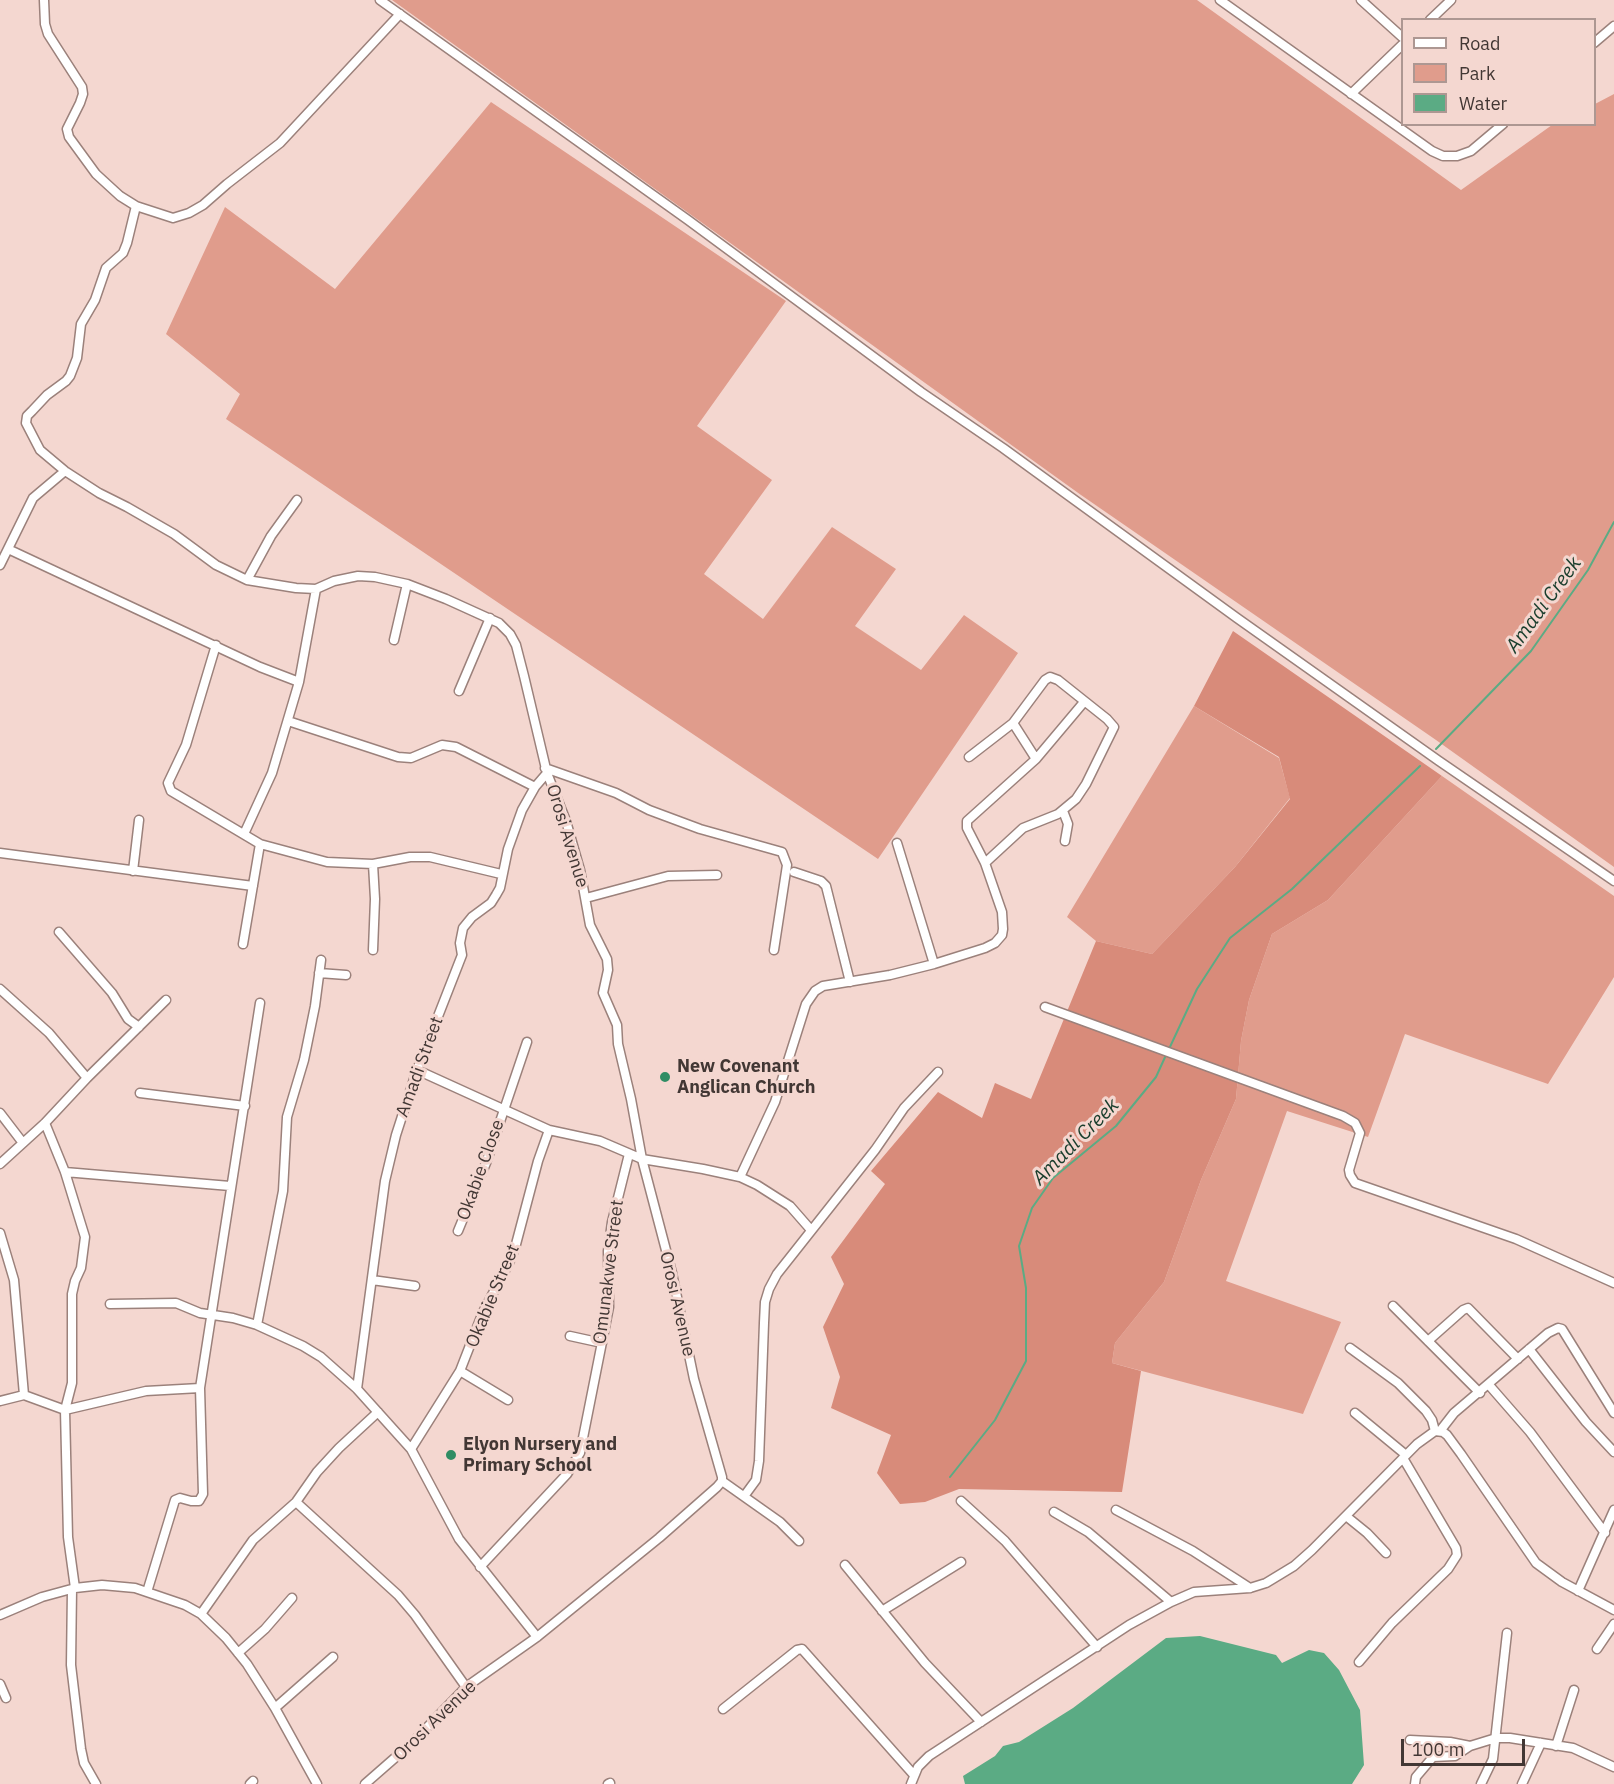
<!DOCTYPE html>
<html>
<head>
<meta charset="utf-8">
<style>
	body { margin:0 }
	#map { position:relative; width:1614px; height:1784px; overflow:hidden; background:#f4d7d0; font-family:"IBM Plex Sans",sans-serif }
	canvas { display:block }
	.legend { position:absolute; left:1401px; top:18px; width:195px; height:108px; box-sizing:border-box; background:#f4d7d0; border:2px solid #ad9792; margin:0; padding:8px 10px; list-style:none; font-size:18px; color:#423734 }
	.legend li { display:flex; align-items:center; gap:12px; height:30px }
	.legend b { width:30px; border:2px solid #ad9792 }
	.scale { position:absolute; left:1401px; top:1739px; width:124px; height:27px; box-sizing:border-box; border:3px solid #423734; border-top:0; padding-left:8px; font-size:18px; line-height:21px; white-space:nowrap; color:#423734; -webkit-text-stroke:4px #f4d7d0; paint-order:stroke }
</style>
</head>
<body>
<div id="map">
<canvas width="1614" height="1784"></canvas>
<ul class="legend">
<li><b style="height:8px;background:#fff"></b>Road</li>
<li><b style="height:16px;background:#e09c8c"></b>Park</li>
<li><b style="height:16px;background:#5bab84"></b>Water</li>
</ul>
<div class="scale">100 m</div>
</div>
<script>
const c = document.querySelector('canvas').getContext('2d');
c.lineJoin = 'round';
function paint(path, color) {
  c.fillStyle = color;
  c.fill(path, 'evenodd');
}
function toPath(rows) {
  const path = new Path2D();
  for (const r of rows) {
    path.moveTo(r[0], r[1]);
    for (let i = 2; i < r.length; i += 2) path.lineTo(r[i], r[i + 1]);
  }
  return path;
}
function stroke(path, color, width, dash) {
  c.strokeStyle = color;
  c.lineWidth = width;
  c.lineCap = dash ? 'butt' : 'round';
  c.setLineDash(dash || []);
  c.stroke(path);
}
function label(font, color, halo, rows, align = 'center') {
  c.font = font + ' "IBM Plex Sans",sans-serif';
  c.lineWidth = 6;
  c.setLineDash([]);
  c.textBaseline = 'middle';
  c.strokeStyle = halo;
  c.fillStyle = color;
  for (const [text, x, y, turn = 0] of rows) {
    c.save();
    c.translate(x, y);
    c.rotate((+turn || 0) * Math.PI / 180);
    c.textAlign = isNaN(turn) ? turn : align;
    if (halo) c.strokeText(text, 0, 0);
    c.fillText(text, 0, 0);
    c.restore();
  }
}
paint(toPath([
	[392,0,1197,0,1461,190,1552,125,1594,124,1595,104,1614,94,1614,867,1436,740,1081,495],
	[491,102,786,301,697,426,772,480,704,574,763,619,832,527,896,569,855,626,921,670,964,615,1018,653,878,859,226,419,240,394,166,334,225,207,335,289],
	[1194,706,1279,758,1290,798,1235,867,1152,954,1096,941,1067,917],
	[1442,776,1614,896,1614,977,1548,1084,1405,1034,1368,1137,1287,1111,1226,1281,1341,1322,1303,1414,1112,1363,1115,1343,1164,1282,1201,1180,1236,1099,1241,1041,1249,1000,1272,934,1328,900]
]), '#e09c8c');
paint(toPath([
	[1233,631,1442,776,1328,900,1272,934,1249,1000,1241,1041,1236,1099,1201,1180,1164,1282,1115,1343,1112,1363,1141,1371,1122,1492,959,1489,925,1502,900,1504,877,1473,891,1435,831,1408,840,1377,823,1327,844,1284,831,1257,885,1184,871,1171,938,1092,982,1118,995,1083,1031,1099,1096,941,1152,954,1235,867,1290,799,1279,757,1194,706]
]), '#d88b7a');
paint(toPath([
	[1200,1636,1276,1655,1282,1663,1309,1650,1324,1653,1339,1670,1360,1710,1364,1765,1352,1784,965,1784,963,1776,995,1756,1003,1746,1019,1742,1073,1708,1166,1638]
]), '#5bab84');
stroke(toPath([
	[1436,749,1531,651,1588,570,1614,522],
	[1169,1049,1197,989,1230,938,1292,889,1420,766],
	[950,1477,995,1420,1026,1361,1026,1288,1019,1246,1032,1208,1053,1178,1116,1126,1156,1077,1166,1055]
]), '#5bab84', 2);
const minor = toPath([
	[44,0,45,24,48,34,82,87,83,94,80,103,67,129,69,137,96,174,120,196,136,206,173,218,189,213,203,205,227,184,280,143,400,14],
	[380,0,688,220,921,392,1003,448,1237,618,1439,761,1614,881],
	[1220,0,1432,151,1443,156,1457,156,1471,151,1503,124],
	[1361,0,1402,37],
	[1430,20,1451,0],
	[1594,43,1614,26],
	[1351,94,1402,45],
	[136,206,127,243,123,253,106,268,95,300,81,324,77,358,70,376,66,381,47,395,32,411,27,416,26,423,40,450,65,471,99,493,127,507,174,534,216,565,247,580,296,588,316,589,334,581,358,576,375,577,407,584,446,599,499,623,510,634,516,645,524,676,547,773,566,821,580,870,590,925,607,959,608,970,603,993,617,1025,618,1044,631,1099,642,1159,672,1273,694,1379,722,1477,722,1481,717,1487,659,1538,537,1637,466,1687,413,1742,365,1784],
	[8,549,260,667,299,682],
	[0,565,33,498,65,471],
	[247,580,271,536,297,500],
	[394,640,407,584],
	[216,645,186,745,168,783,171,791,260,844,327,862,373,864,410,857,430,857,501,874],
	[459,691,490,618],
	[288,721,398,757,411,758,442,745,456,747,535,787],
	[1013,723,1036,759],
	[969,757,1013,723,1045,680,1050,677,1058,680,1107,719,1114,727,1086,784,1076,799,1058,814,1023,828,985,863],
	[545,768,616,793,649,810,700,829,782,852,787,865,774,950],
	[1063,811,1068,824,1065,841],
	[244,834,272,773,299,682,316,589],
	[897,843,934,964],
	[0,853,253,886],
	[373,864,375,899,373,950],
	[133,871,139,820],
	[794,872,821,881,826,886,850,982],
	[586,898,668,876,717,875],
	[59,932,112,993,128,1019,139,1027],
	[243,944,260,844],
	[319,973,346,975],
	[0,989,49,1033,87,1078],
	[1045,1007,1343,1116,1355,1123,1360,1133,1349,1170,1350,1175,1355,1183,1516,1239,1614,1283],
	[417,1070,549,1130,600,1141,642,1159,703,1169,740,1177,757,1185,790,1206,811,1230],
	[140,1093,245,1106],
	[0,1113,23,1143],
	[45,1123,65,1172,85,1237,81,1268,75,1281,72,1294,72,1383,65,1410,68,1537,75,1588],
	[0,1164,45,1123,87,1078,166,1000],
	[65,1172,230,1186],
	[740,1177,775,1102,806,1004,815,991,823,986,890,975,934,964,985,948,995,943,1002,935,1003,929,1002,912,985,863,967,828,967,821,1036,759,1084,702],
	[458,1231,486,1163,527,1042],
	[0,1233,14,1280,24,1395],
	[372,1280,415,1286],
	[110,1304,176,1303,200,1313,233,1318,257,1325,303,1346,321,1357,357,1389,411,1449,459,1539,537,1637],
	[1393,1306,1480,1393],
	[257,1325,283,1191,287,1117,304,1060,315,1006,321,960],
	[570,1336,602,1343],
	[1428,1341,1463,1310,1468,1308,1518,1359],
	[1350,1348,1398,1383,1426,1411,1432,1420,1435,1431],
	[1529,1349,1586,1422,1614,1452],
	[460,1371,508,1400],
	[1489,1385,1530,1432,1605,1533],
	[357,1389,385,1181,396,1135,417,1070,462,955,460,943,463,928,472,917,491,903,496,895,500,888,508,849,522,810,535,787,547,773],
	[0,1401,24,1395,65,1410,146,1391,200,1388],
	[1355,1413,1406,1455],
	[1440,1431,1454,1413,1548,1333,1558,1328,1562,1329,1614,1413],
	[411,1449,460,1371,483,1312,509,1263,515,1248,538,1161,549,1130],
	[722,1481,780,1522,799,1541],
	[745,1495,756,1480,759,1461,764,1323,765,1302,769,1289,777,1274,875,1150,904,1108,938,1072],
	[961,1501,1005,1541,1097,1647],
	[296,1502,398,1595,415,1615,466,1687],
	[1116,1510,1193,1551,1250,1588],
	[1054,1512,1088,1532,1171,1602],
	[1346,1516,1367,1533,1386,1553],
	[845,1565,925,1663,981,1722],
	[480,1567,567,1474,580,1453,609,1307,608,1251,612,1222,629,1154],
	[72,1589,71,1665,81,1749,84,1763,96,1784],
	[1578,1591,1614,1510],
	[147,1592,175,1500,180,1498,191,1501,199,1501,203,1494,200,1388,260,1003],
	[882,1611,961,1562],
	[201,1614,253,1540,296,1502,317,1472,339,1448,378,1412],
	[0,1615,42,1597,75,1588,102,1585,135,1588,185,1605,201,1614,226,1638,247,1664,275,1708,317,1784],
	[1597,1649,1614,1624],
	[238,1653,265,1629,292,1598],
	[1359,1662,1392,1623,1448,1569,1457,1555,1456,1548,1403,1458],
	[0,1684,6,1698],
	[275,1708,333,1657],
	[723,1709,797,1650,802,1649,914,1775],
	[1410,1740,1450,1742,1470,1746],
	[1556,1746,1574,1690],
	[250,1784,253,1781],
	[608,1784,610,1783],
	[911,1784,918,1767,929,1756,1129,1625,1171,1602,1194,1592,1250,1588,1266,1583,1294,1566,1312,1550,1417,1444,1435,1431,1443,1432,1447,1435,1461,1454,1536,1563,1562,1582,1614,1610],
	[1415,1784,1416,1777,1433,1757,1455,1756,1470,1746,1496,1738,1510,1738,1573,1748,1614,1767],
	[1481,1784,1493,1759,1507,1633],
	[1522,1784,1541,1743]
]);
stroke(minor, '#9b817b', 11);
stroke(minor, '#fff', 8);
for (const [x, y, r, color] of [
	[665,1077,6,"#2f8d64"],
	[451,1455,6,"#2f8d64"]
]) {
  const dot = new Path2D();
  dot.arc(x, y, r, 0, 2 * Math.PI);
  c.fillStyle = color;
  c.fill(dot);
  stroke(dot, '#f4d7d0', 2);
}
label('18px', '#423734', '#f4d7d0', [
	["Orosi Avenue",567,836,73],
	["Amadi Street",420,1067,-70],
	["Okabie Close",481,1170,-70],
	["Omunakwe Street",609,1272,-83],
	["Okabie Street",493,1296,-67],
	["Orosi Avenue",677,1304,77],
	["Orosi Avenue",435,1721,-44]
]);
label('bold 18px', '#423734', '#f4d7d0', [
	["New Covenant",677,1067],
	["Anglican Church",677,1088],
	["Elyon Nursery and",463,1445],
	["Primary School",463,1466]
], 'left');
label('italic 20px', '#193d2c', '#f4d7d0', [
	["Amadi Creek",1544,605,-54],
	["Amadi Creek",1076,1142,-45]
]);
</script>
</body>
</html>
